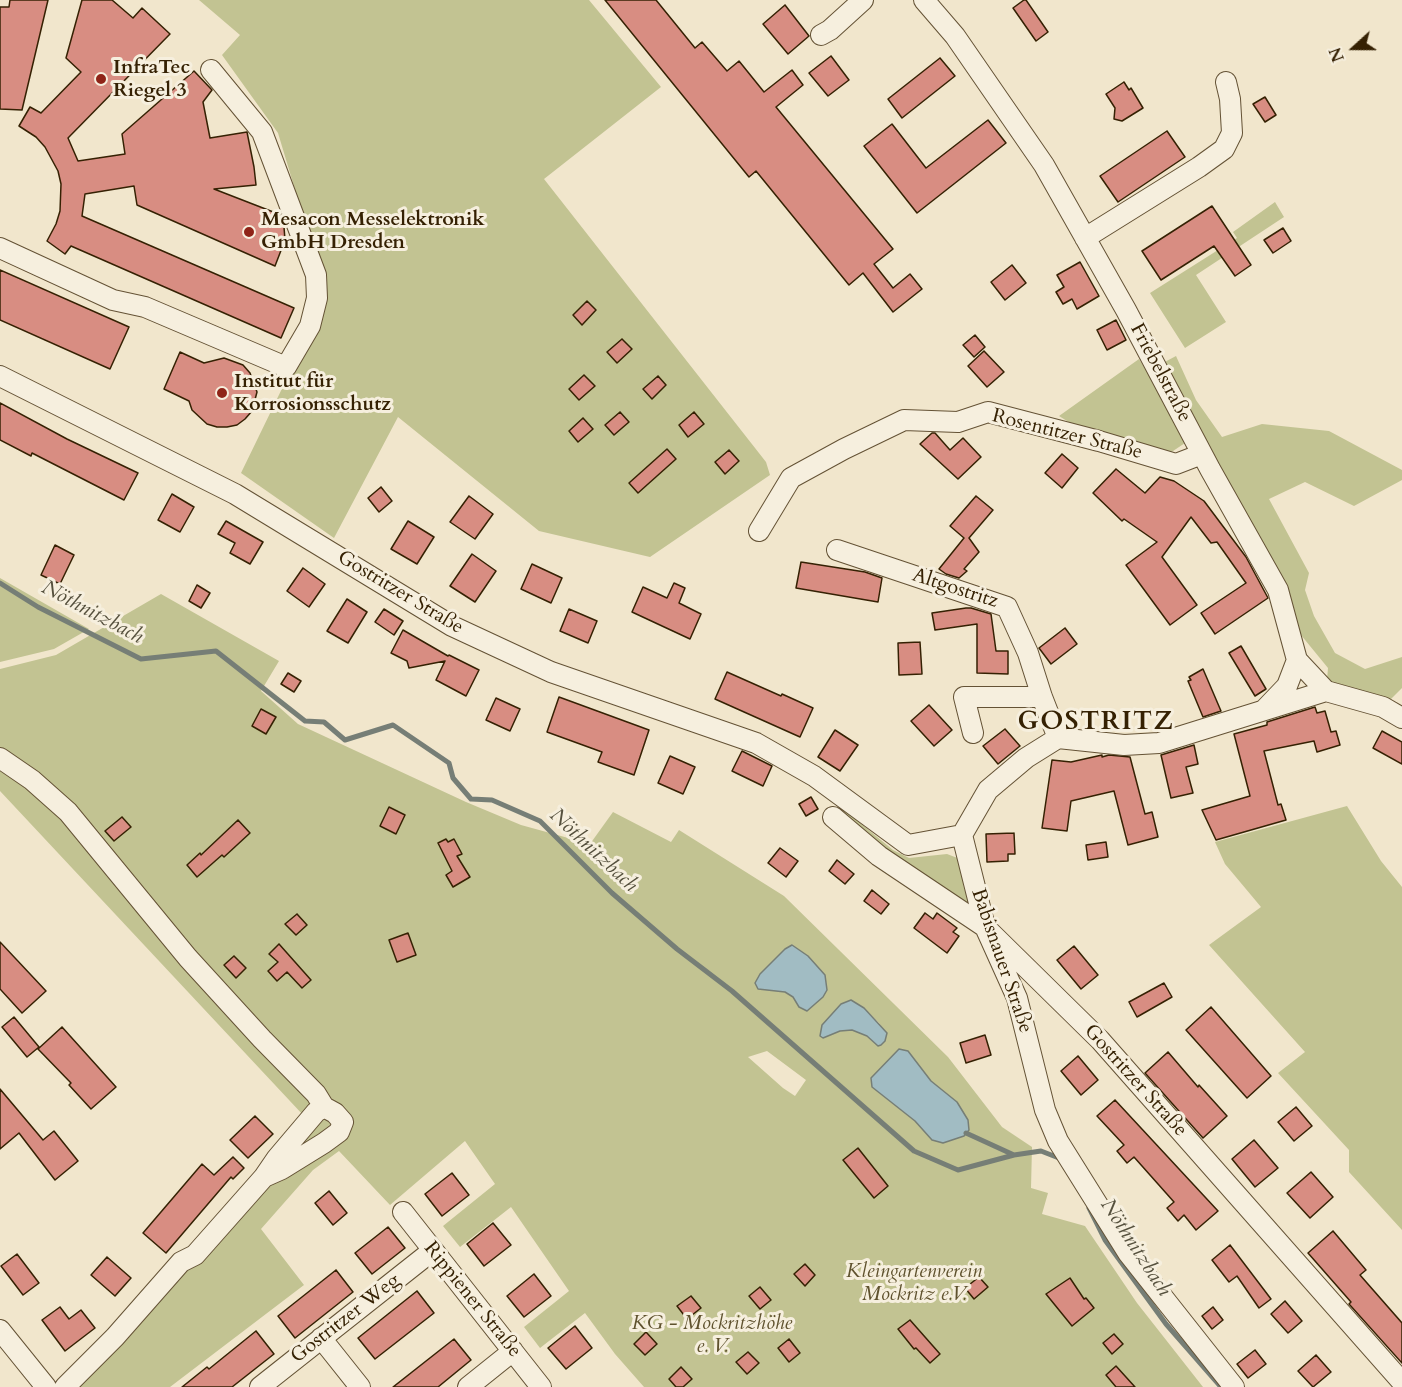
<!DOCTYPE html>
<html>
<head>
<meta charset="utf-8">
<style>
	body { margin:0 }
	#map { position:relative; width:1402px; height:1387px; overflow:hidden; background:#f1e6cc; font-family:Cardo,serif }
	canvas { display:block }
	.north { position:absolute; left:1324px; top:18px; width:60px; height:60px; -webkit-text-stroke:4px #f6efde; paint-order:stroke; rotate:249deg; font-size:16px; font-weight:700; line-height:24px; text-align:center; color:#352103 }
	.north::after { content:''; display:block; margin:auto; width:21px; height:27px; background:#352103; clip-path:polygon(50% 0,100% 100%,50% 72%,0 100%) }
</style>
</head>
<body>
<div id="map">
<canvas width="1402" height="1387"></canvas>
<div class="north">N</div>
</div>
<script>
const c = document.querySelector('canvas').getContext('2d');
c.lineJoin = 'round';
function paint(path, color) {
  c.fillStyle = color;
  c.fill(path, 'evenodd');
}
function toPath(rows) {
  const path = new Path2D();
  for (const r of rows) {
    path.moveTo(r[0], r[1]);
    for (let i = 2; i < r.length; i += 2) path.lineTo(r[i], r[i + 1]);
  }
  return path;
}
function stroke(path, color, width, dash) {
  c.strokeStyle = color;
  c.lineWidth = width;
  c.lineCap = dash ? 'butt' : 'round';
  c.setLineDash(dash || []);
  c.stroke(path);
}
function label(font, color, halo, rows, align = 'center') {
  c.font = font + ' Cardo,serif';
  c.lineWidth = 6;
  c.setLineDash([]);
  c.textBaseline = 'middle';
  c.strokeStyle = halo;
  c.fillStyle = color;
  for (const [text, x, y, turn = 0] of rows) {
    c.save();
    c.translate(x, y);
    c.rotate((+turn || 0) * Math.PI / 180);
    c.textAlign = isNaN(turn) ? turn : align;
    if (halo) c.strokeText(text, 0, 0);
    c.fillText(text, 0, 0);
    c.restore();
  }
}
paint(toPath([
	[199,0,589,0,661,87,544,179,766,462,770,475,650,557,539,531,398,417,334,538,241,473,327,296,278,133,222,55,240,35],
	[1275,202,1284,217,1196,275,1226,322,1185,348,1150,293,1237,238,1233,232],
	[1176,356,1196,400,1222,437,1262,424,1329,431,1402,470,1402,480,1354,506,1305,482,1269,499,1309,573,1305,590,1314,616,1335,653,1365,669,1402,657,1402,688,1383,707,1326,691,1328,668,1301,635,1285,585,1161,364],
	[1139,359,1182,429,1185,443,1170,453,1099,441,1059,416],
	[0,578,89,629,54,649,0,662],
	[161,594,279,661,261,691,298,724,466,802,521,825,590,844,613,812,671,842,679,830,784,896,948,1057,1002,1127,1032,1147,1031,1188,1048,1193,1042,1214,1085,1226,1137,1303,1203,1387,644,1387,615,1354,585,1313,540,1348,524,1327,569,1291,511,1207,460,1247,443,1226,495,1184,465,1141,390,1205,339,1151,313,1170,261,1229,304,1285,170,1387,75,1387,304,1116,0,791,0,669,56,655],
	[758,989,827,990,799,1007,793,997,785,992],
	[841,1004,864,1008,879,1023,886,1033,878,1046,867,1036,852,1030,840,1031,834,1013],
	[900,1049,908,1051,931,1081,957,1102,932,1140,915,1121,872,1087,871,1078],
	[767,1051,806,1080,795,1096,783,1088,748,1057],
	[1347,806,1381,861,1402,887,1402,1230,1349,1172,1349,1150,1278,1073,1305,1052,1209,945,1261,907,1225,864,1215,842],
	[843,809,893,850,909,858,947,854,960,859,964,888,972,910,890,857,840,812]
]), '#c2c392');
const water = toPath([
	[792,945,808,956,825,975,827,990,823,997,807,1011,799,1007,793,997,785,992,758,989,755,983,760,974,785,949,792,945],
	[851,1000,864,1008,887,1033,885,1041,881,1045,878,1046,867,1036,852,1030,840,1031,823,1038,820,1036,822,1025,841,1004,851,1000],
	[899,1049,908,1051,931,1081,957,1102,968,1120,969,1130,964,1136,943,1143,932,1140,915,1121,872,1087,871,1078,899,1049]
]);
paint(water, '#a1bcc3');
stroke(water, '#767e76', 1.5);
stroke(toPath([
	[0,583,38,607,141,659,216,651,305,721,324,722,345,740,393,725,449,763,453,778,471,799,492,800,540,821,612,893,677,949,732,991,914,1151,958,1170,1014,1155],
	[966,1133,1014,1155,1041,1151,1064,1160],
	[1089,1208,1105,1240,1166,1324,1221,1387]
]), '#767e76', 5);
const building = toPath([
	[10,0,48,0,22,110,0,109,0,7,9,7,10,0],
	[82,0,112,0,133,18,142,8,170,34,68,138,78,161,125,154,122,134,194,71,212,90,203,102,210,138,247,132,254,167,256,185,214,189,281,215,284,227,285,240,275,266,137,205,134,186,85,194,82,216,294,308,281,338,71,246,65,254,47,241,56,224,60,211,61,184,58,171,45,147,36,137,19,126,30,107,41,113,81,72,66,58,82,0],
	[605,0,656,0,695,48,702,42,727,71,739,61,764,92,792,70,803,85,776,107,893,249,874,264,893,288,910,274,922,289,893,312,863,273,849,285,756,171,749,177,605,0],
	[1024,0,1026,0,1048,32,1036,41,1013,8,1024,0],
	[785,5,809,36,788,54,763,24,785,5],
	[831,56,849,80,828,96,809,73,831,56],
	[940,58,955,76,902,118,888,99,940,58],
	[1124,82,1129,90,1131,88,1143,108,1122,121,1114,119,1115,108,1106,94,1124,82],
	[1265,97,1276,115,1265,122,1253,104,1265,97],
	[988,120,1006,143,917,213,864,146,892,124,926,168,988,120],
	[1167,131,1185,157,1118,202,1100,176,1167,131],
	[1212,206,1251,265,1235,276,1214,246,1161,280,1142,251,1212,206],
	[1283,228,1291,241,1273,253,1264,240,1283,228],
	[1080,262,1099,296,1077,309,1072,299,1063,304,1056,292,1064,287,1057,275,1080,262],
	[1012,265,1026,283,1005,300,991,282,1012,265],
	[0,270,129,327,110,369,0,320,0,270],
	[587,301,596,310,582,325,573,315,587,301],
	[1116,320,1126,340,1107,350,1097,330,1116,320],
	[975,335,985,347,974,357,963,345,975,335],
	[622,339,632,349,617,363,607,352,622,339],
	[984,351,1004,372,987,387,968,366,984,351],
	[180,352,204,363,224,358,243,365,250,373,257,392,252,411,245,419,237,425,227,427,217,427,207,424,192,410,189,401,164,389,180,352],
	[584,375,595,386,579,400,569,389,584,375],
	[658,376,666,385,652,399,643,389,658,376],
	[0,403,67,439,138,473,124,500,32,453,31,456,0,440,0,403],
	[620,412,629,422,614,435,605,425,620,412],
	[694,412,704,424,688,437,679,425,694,412],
	[583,418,593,429,578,442,569,431,583,418],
	[932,433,935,433,950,450,963,438,981,457,958,479,920,444,932,433],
	[667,449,676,459,638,493,629,483,667,449],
	[729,450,739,461,725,474,715,462,729,450],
	[1062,454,1078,468,1062,488,1045,473,1062,454],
	[1116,469,1145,493,1160,477,1174,481,1204,501,1246,557,1268,598,1215,634,1201,613,1246,583,1217,542,1211,543,1191,517,1162,557,1197,605,1170,625,1126,565,1157,542,1124,519,1122,521,1093,493,1116,469],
	[381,487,392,501,379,512,368,498,381,487],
	[172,494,194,507,180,532,158,520,172,494],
	[469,496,493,514,475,539,450,522,469,496],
	[976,496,993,510,969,538,979,552,964,569,967,571,959,578,946,574,939,569,964,538,950,526,976,496],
	[226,521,263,542,250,564,230,553,235,543,218,534,226,521],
	[408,521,434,537,417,564,391,549,408,521],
	[55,545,74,555,60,584,41,575,55,545],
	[472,554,496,571,475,602,450,586,472,554],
	[801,562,865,572,882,578,878,602,796,588,801,562],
	[532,564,562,578,551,603,521,589,532,564],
	[303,568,325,584,309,607,287,591,303,568],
	[674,583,685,588,679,603,701,614,690,639,632,612,643,587,667,598,674,583],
	[197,585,210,593,201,608,189,601,197,585],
	[347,599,367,612,348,643,327,631,347,599],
	[966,608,971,608,991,614,996,651,1008,651,1008,674,977,673,977,624,935,630,932,613,966,608],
	[384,609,403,621,394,635,375,622,384,609],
	[569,609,597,621,588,643,560,631,569,609],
	[1065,628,1077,644,1051,664,1039,648,1065,628],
	[403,630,448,656,449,655,479,670,466,696,436,680,445,661,409,668,407,661,391,653,403,630],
	[920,642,922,674,899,675,898,643,920,642],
	[1241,646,1266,689,1255,696,1229,653,1241,646],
	[1203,669,1221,711,1203,717,1188,681,1191,680,1189,677,1203,669],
	[727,672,781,696,782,694,813,708,800,737,715,699,727,672],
	[288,673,301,681,294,692,281,684,288,673],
	[559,697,649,730,634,775,598,762,602,752,547,732,559,697],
	[496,698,520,709,510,731,486,720,496,698],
	[929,705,952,730,934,746,911,721,929,705],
	[1315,707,1317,713,1325,711,1331,732,1336,731,1340,745,1317,752,1314,741,1264,751,1278,805,1281,804,1286,820,1216,840,1202,810,1250,796,1234,734,1267,725,1267,722,1315,707],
	[261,709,276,717,266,734,252,726,261,709],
	[1005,729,1020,746,998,764,983,746,1005,729],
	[835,730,858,745,840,771,818,757,835,730],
	[1382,731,1402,742,1402,764,1373,748,1382,731],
	[1194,745,1198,764,1186,767,1193,793,1171,798,1161,755,1194,745],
	[742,751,772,766,763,786,732,771,742,751],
	[1102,755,1102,757,1109,755,1130,757,1145,814,1152,812,1158,837,1128,845,1114,791,1071,801,1067,831,1042,828,1052,760,1071,762,1102,755],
	[670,756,695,767,683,794,658,783,670,756],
	[811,797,818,809,806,816,799,804,811,797],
	[389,807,405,815,396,834,380,826,389,807],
	[122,817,131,827,114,841,105,831,122,817],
	[238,820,250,833,224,857,222,855,197,877,187,865,200,853,201,855,238,820],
	[1014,833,1015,854,1008,854,1008,861,987,862,986,834,1014,833],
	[446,839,448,842,454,839,462,854,457,856,470,877,453,887,446,875,452,871,438,843,446,839],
	[1106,842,1108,857,1088,860,1086,845,1106,842],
	[780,848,798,861,786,877,768,863,780,848],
	[837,860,854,874,845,884,829,871,837,860],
	[872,890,889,904,881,914,864,901,872,890],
	[925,913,933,919,937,913,957,928,953,932,959,936,947,953,914,928,925,913],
	[297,914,307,925,296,935,285,924,297,914],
	[408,933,416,955,397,962,389,940,408,933],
	[0,942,46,991,22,1013,0,989,0,942],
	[279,944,311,980,302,988,287,972,277,981,268,971,278,962,269,954,279,944],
	[1074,946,1098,975,1081,989,1057,960,1074,946],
	[234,956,246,968,236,978,224,965,234,956],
	[1164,983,1172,997,1137,1017,1129,1002,1164,983],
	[1211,1007,1271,1076,1247,1098,1186,1030,1211,1007],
	[14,1017,39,1047,27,1057,2,1027,14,1017],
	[62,1027,116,1087,91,1109,69,1085,71,1083,38,1049,62,1027],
	[985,1035,991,1055,966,1063,960,1043,985,1035],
	[1168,1052,1198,1087,1199,1085,1227,1116,1203,1138,1145,1073,1168,1052],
	[1078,1056,1098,1080,1081,1095,1061,1071,1078,1056],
	[0,1089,43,1140,54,1131,78,1161,55,1180,19,1133,0,1149,0,1089],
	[1115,1100,1218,1211,1196,1230,1184,1215,1178,1221,1167,1208,1174,1202,1134,1157,1127,1163,1117,1151,1124,1145,1097,1116,1115,1100],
	[1296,1107,1312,1126,1294,1141,1278,1122,1296,1107],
	[255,1116,273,1134,248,1158,230,1140,255,1116],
	[1254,1140,1278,1168,1255,1187,1232,1159,1254,1140],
	[858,1148,888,1186,874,1198,843,1160,858,1148],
	[233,1157,244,1168,233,1179,231,1177,166,1253,143,1233,202,1164,214,1175,233,1157],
	[1311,1172,1333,1197,1310,1218,1287,1193,1311,1172],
	[452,1173,469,1195,442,1216,425,1194,452,1173],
	[329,1191,347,1213,333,1225,315,1203,329,1191],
	[493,1223,511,1245,484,1266,467,1244,493,1223],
	[388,1227,405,1248,372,1274,355,1253,388,1227],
	[1333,1231,1366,1270,1360,1275,1402,1323,1402,1363,1349,1304,1351,1302,1308,1253,1333,1231],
	[1230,1245,1271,1299,1259,1308,1237,1276,1229,1282,1212,1260,1230,1245],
	[17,1254,39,1283,23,1295,1,1266,17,1254],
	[107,1257,131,1278,115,1296,91,1275,107,1257],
	[805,1264,815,1275,805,1286,794,1274,805,1264],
	[336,1270,353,1292,295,1338,278,1316,336,1270],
	[534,1274,551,1296,524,1317,507,1296,534,1274],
	[979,1277,988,1287,974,1299,965,1288,979,1277],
	[1070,1278,1084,1299,1086,1298,1094,1308,1072,1326,1046,1294,1070,1278],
	[760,1287,771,1300,760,1309,749,1296,760,1287],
	[417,1291,434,1313,375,1359,358,1338,417,1291],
	[691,1296,701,1308,687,1319,677,1306,691,1296],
	[1285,1301,1302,1321,1288,1333,1271,1314,1285,1301],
	[60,1307,69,1319,81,1310,95,1328,65,1351,42,1320,60,1307],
	[1213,1307,1223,1320,1212,1329,1202,1316,1213,1307],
	[910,1320,940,1354,930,1363,916,1348,914,1349,898,1329,910,1320],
	[575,1326,592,1348,566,1369,548,1348,575,1326],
	[256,1331,274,1354,232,1387,182,1387,207,1367,209,1369,256,1331],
	[646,1332,657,1344,645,1355,634,1344,646,1332],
	[1114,1334,1123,1344,1112,1354,1103,1343,1114,1334],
	[454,1339,471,1360,438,1387,393,1387,454,1339],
	[789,1339,800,1353,789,1362,778,1348,789,1339],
	[1255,1350,1266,1364,1248,1378,1237,1364,1255,1350],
	[748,1352,759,1363,747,1374,736,1362,748,1352],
	[1316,1355,1331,1372,1313,1387,1298,1371,1316,1355],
	[1116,1366,1135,1387,1116,1387,1106,1375,1116,1366],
	[681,1367,692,1379,683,1387,676,1387,669,1379,681,1367]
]);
paint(building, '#d88d82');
stroke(building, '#352103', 1.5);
const minor = toPath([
	[924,0,955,36,1044,165,1126,310,1210,469,1278,590,1297,660,1326,691,1383,707,1402,718],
	[821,35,830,30,863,0],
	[1085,238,1199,167,1224,149,1232,133,1230,99,1226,82],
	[0,248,113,300,145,307,286,367,310,326,317,298,316,275,262,132,211,70],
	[0,376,235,494,452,626,551,672,756,743,814,776,908,845,962,835,988,790,1026,758,1058,738,1124,745,1159,743,1326,691],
	[759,531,791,478,844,449,904,420,958,422,988,412,1099,441,1176,464,1202,454],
	[837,550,1007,607,1028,653,1042,697,1058,738],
	[1265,709,1287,686,1297,660],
	[973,733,964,697,1042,697],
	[0,758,32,780,68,812,188,958,262,1039,316,1094,324,1107],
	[833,817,879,856,985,927,1100,1040,1402,1382],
	[962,835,985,927,1017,998,1045,1110,1058,1141,1128,1253,1234,1387],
	[403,1212,541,1387],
	[0,1330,46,1387],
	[321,1338,360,1387],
	[65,1387,115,1337,181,1262,195,1255,264,1177,277,1158,316,1112,324,1107,335,1113,343,1122,339,1132,324,1143,282,1169,264,1177],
	[260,1387,432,1251],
	[468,1387,513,1351]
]);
stroke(minor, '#645235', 22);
stroke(minor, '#f6efde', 20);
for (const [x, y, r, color] of [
	[101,79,6,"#8f2418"],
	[249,232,6,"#8f2418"],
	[222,393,6,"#8f2418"]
]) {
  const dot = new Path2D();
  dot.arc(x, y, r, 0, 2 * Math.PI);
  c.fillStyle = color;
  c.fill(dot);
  stroke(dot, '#f6efde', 2);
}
label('bold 20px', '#352103', '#f6efde', [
	["InfraTec",113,68],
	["Riegel 3",113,91],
	["Mesacon Messelektronik",261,220],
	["GmbH Dresden",261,243],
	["Institut für",234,382],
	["Korrosionsschutz",234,405]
], 'left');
label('20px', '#352103', '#f6efde', [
	["Friebelstraße",1160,373,62],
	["Rosentitzer Straße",1067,435,14],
	["Altgostritz",955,589,18],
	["Gostritzer Straße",400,593,31],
	["Babisnauer Straße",1001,961,71],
	["Gostritzer Straße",1135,1081,48],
	["Rippiener Straße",472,1300,51],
	["Gostritzer Weg",346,1319,-38]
]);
label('italic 20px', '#5f522e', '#f6efde', [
	["Kleingartenverein",914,1272],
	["Mockritz e.V.",914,1295],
	["KG - Mockritzhöhe",712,1324],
	["e. V.",712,1347]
]);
label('italic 21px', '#55503d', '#f6efde', [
	["Nöthnitzbach",92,613,28],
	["Nöthnitzbach",593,851,43],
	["Nöthnitzbach",1135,1248,57]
]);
c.letterSpacing = '1.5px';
label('bold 26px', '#352103', '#f6efde', [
	["GOSTRITZ",1096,723]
]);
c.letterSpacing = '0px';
</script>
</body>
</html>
